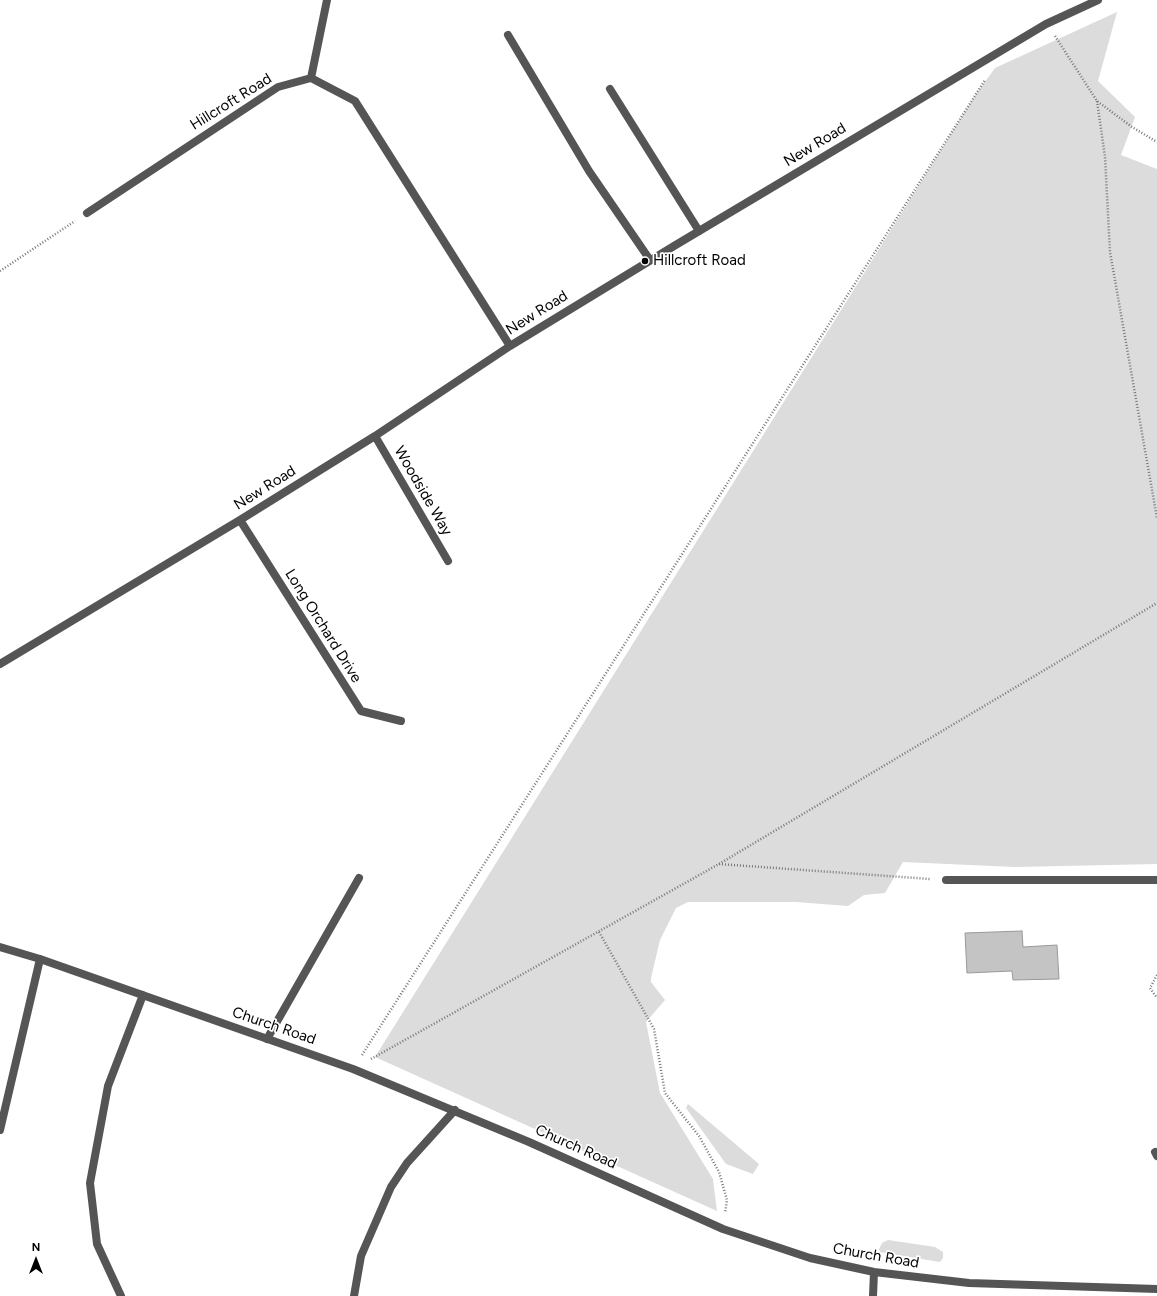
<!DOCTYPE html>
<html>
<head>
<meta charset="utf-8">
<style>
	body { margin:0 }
	#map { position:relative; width:1157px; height:1296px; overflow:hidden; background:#fff; font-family:Figtree,sans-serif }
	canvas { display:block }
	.north { position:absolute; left:16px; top:1240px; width:40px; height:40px; -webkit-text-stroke:3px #fff; paint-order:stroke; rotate:0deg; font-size:11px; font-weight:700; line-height:16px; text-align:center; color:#000 }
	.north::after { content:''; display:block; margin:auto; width:14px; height:18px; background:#000; clip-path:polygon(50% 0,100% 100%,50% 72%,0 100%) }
</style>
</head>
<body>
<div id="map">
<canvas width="1157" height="1296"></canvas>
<div class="north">N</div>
</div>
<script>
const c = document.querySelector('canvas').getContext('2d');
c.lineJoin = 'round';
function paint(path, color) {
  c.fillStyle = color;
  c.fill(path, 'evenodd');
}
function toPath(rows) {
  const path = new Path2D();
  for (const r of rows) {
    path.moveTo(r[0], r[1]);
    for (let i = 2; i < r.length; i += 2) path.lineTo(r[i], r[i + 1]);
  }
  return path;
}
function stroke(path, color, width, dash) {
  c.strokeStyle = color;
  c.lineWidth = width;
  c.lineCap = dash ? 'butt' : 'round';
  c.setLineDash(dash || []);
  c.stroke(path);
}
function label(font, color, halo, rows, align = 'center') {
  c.font = font + ' Figtree,sans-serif';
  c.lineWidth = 3.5;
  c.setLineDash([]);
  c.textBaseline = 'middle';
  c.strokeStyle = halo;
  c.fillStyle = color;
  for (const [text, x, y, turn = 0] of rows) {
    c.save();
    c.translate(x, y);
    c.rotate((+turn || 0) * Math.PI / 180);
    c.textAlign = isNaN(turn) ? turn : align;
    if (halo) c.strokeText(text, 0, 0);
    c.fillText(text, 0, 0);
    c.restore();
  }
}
paint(toPath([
	[1117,12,1098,81,1135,117,1121,155,1157,169,1157,864,1015,867,903,862,885,893,864,895,848,906,796,902,688,902,676,908,660,940,651,978,651,982,665,1000,646,1022,660,1093,713,1179,717,1211,375,1057,974,97,995,68],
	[688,1104,759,1164,753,1174,726,1164,686,1108],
	[888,1240,935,1247,943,1252,943,1258,940,1262,880,1252,879,1249,882,1243]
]), '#dcdcdc');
const building = toPath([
	[1022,931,1023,947,1057,945,1059,979,1013,980,1012,971,967,973,965,933,1022,931]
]);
paint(building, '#c4c4c4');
stroke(building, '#999', 1);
stroke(toPath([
	[1055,36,1097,101,1132,127,1157,142],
	[1097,101,1105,157,1110,252,1157,518],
	[0,271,75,221],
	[719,864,930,879],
	[599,932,654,1029,665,1093,699,1136,719,1172,727,1200,725,1213],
	[1157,975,1150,988,1157,998],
	[362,1055,985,80],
	[371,1059,719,864,1157,603]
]), '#777', 2.5, [1, 2]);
stroke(toPath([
	[508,35,589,171,650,260],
	[610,89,699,231],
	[267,1039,359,878]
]), '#555', 8);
stroke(toPath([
	[311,78,327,0],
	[87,213,278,87,311,78,355,101,510,346],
	[375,436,448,561],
	[240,520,361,711,401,721],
	[0,664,240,520,375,436,510,346,674,246,1046,24,1098,0],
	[946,880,1157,880],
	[0,947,40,959,353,1069,529,1142,723,1229,810,1258,874,1272,969,1283,1157,1289],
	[0,1130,40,959],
	[1155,1152,1157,1156],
	[121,1296,97,1244,90,1183,108,1086,143,995],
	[354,1296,361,1256,391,1187,407,1163,455,1110],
	[873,1296,874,1272]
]), '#555', 8);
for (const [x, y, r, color] of [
	[645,261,4,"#000"]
]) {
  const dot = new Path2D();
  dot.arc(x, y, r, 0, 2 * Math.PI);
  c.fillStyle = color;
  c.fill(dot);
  stroke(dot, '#fff', 1.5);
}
label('15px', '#000', '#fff', [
	["Hillcroft Road",231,102,-32],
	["New Road",815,145,-31],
	["New Road",537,313,-32],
	["New Road",265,488,-32],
	["Woodside Way",423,491,60],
	["Long Orchard Drive",323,626,58],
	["Church Road",274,1026,19],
	["Church Road",576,1147,24],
	["Church Road",876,1256,10]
]);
label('15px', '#000', '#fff', [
	["Hillcroft Road",653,261]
], 'left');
</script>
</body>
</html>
